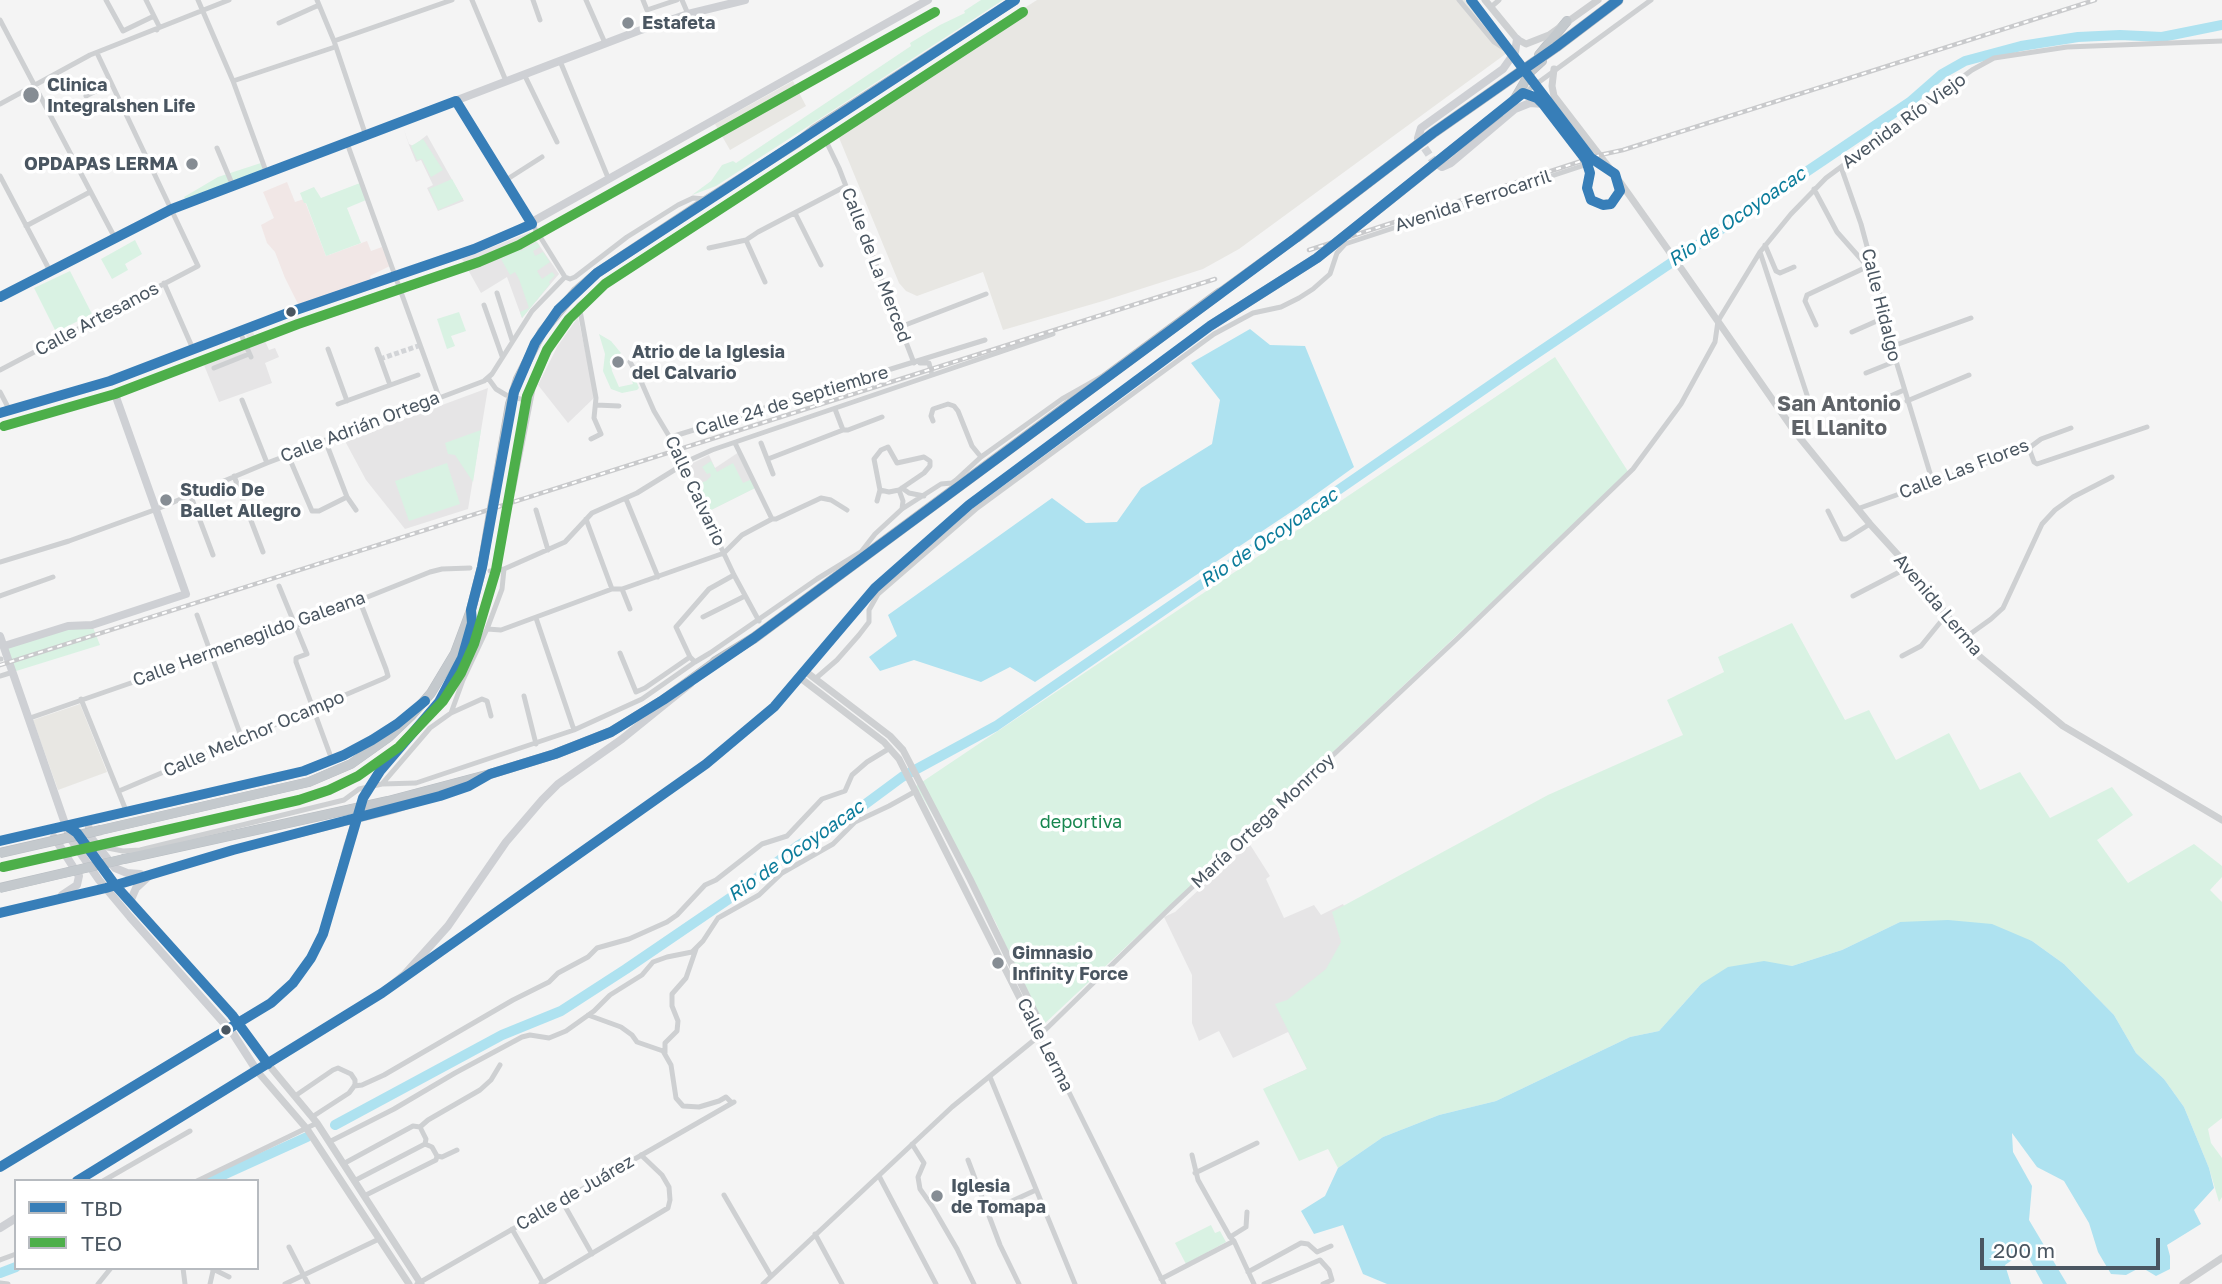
<!DOCTYPE html>
<html>
<head>
<meta charset="utf-8">
<style>
	body { margin:0 }
	#map { position:relative; width:2222px; height:1284px; overflow:hidden; background:#f4f4f4; font-family:"Golos Text",sans-serif }
	canvas { display:block }
	.legend { position:absolute; left:14px; top:1179px; width:245px; height:91px; box-sizing:border-box; background:#fff; border:2px solid #b7bbc0; margin:0; padding:9px 12px; list-style:none; font-size:21px; color:#4a5661 }
	.legend li { display:flex; align-items:center; gap:14px; height:35px }
	.legend b { width:35px; border:2px solid #b7bbc0 }
	.scale { position:absolute; left:1980px; top:1238px; width:180px; height:32px; box-sizing:border-box; border:4px solid #4a5661; border-top:0; padding-left:9px; font-size:21px; line-height:24px; white-space:nowrap; color:#4a5661; -webkit-text-stroke:5px #fff; paint-order:stroke }
</style>
</head>
<body>
<div id="map">
<canvas width="2222" height="1284"></canvas>
<ul class="legend">
<li><b style="height:9px;background:#377eb8"></b>TBD</li>
<li><b style="height:9px;background:#4daf4a"></b>TEO</li>
</ul>
<div class="scale">200 m</div>
</div>
<script>
const c = document.querySelector('canvas').getContext('2d');
c.lineJoin = 'round';
function paint(path, color) {
  c.fillStyle = color;
  c.fill(path, 'evenodd');
}
function toPath(rows) {
  const path = new Path2D();
  for (const r of rows) {
    path.moveTo(r[0], r[1]);
    for (let i = 2; i < r.length; i += 2) path.lineTo(r[i], r[i + 1]);
  }
  return path;
}
function stroke(path, color, width, dash) {
  c.strokeStyle = color;
  c.lineWidth = width;
  c.lineCap = dash ? 'butt' : 'round';
  c.setLineDash(dash || []);
  c.stroke(path);
}
function label(font, color, halo, rows, align = 'center') {
  c.font = font + ' "Golos Text",sans-serif';
  c.lineWidth = 7;
  c.setLineDash([]);
  c.textBaseline = 'middle';
  c.strokeStyle = halo;
  c.fillStyle = color;
  for (const [text, x, y, turn = 0] of rows) {
    c.save();
    c.translate(x, y);
    c.rotate((+turn || 0) * Math.PI / 180);
    c.textAlign = isNaN(turn) ? turn : align;
    if (halo) c.strokeText(text, 0, 0);
    c.fillText(text, 0, 0);
    c.restore();
  }
}
paint(toPath([
	[1037,0,1472,0,1511,50,1239,249,1203,269,1103,301,1003,330,983,272,917,296,906,291,899,283,835,128],
	[793,81,806,106,730,150,715,124],
	[80,704,107,772,58,790,33,720]
]), '#e8e7e3');
paint(toPath([
	[403,127,409,144,413,146,427,135,464,201,438,211,427,188,433,185,421,160,416,162,409,145],
	[530,232,559,274,522,318,507,277,481,293,462,259],
	[578,317,595,397,568,423,538,385,557,347],
	[253,332,257,343,265,341,269,350,275,348,279,357,265,363,272,383,219,402,204,365,250,347,246,335],
	[488,388,468,509,405,529,366,480,345,441],
	[739,452,755,488,709,511,689,465,709,455,715,468],
	[1249,843,1270,876,1266,879,1284,918,1314,905,1321,915,1343,904,1366,949,1493,1045,1263,1089,1307,1069,1288,1032,1233,1058,1219,1031,1199,1041,1192,1023,1192,975,1164,917,1175,912]
]), '#e6e5e6');
paint(toPath([
	[287,182,295,202,304,199,326,256,367,241,371,251,382,247,390,266,370,276,371,279,299,306,285,278,275,252,267,243,261,225,274,218,263,192]
]), '#f1e7e6');
paint(toPath([
	[981,0,1003,0,716,186,692,195,711,181,722,165,733,161,736,163,911,46,910,43,940,25,965,13,964,11],
	[423,139,443,170,431,177,422,159,417,160,411,146],
	[264,162,268,171,186,200,184,197,218,177],
	[452,179,463,199,438,210,429,189],
	[360,183,366,200,347,208,361,243,326,256,306,203,304,203,300,193,314,187,321,198],
	[135,240,142,254,125,264,128,270,112,279,101,259],
	[537,242,540,247,533,251,535,256,543,252,550,262,537,271,542,279,552,272,555,275,549,282,550,284,522,318,520,312,529,308,519,279,515,272,510,275,501,259,515,252,511,245,515,243,521,251],
	[70,271,92,314,56,332,34,288],
	[459,312,466,331,451,336,455,346,447,349,437,319],
	[599,334,611,341,621,353,610,360,612,371,619,387,633,384,632,381,635,378,639,388,637,390,622,393,611,389,603,371,605,354],
	[1555,357,1629,473,1041,1027,996,923,916,786],
	[481,430,473,482,455,455,448,454,445,443],
	[711,461,717,472,733,463,743,483,752,479,755,488,709,511,697,484,706,481,711,476,710,473,707,474,702,467],
	[447,463,460,504,409,521,395,481],
	[1792,623,1845,720,1869,710,1896,760,1949,733,1980,790,2020,772,2050,818,2112,787,2133,815,2097,840,2128,883,2194,844,2222,866,2222,877,2210,890,2222,902,2222,1118,2208,1129,2211,1143,2222,1158,2222,1197,2219,1202,2209,1168,2184,1107,2164,1079,2136,1053,2114,1015,2064,964,2032,941,1900,922,1842,950,1792,966,1760,962,1701,984,1659,1031,1630,1037,1496,1101,1439,1115,1383,1137,1338,1168,1328,1149,1299,1161,1263,1089,1307,1069,1275,1004,1287,1000,1326,969,1341,942,1332,912,1548,795,1683,735,1667,700,1724,672,1718,657],
	[92,625,100,645,13,672,4,646,68,626],
	[1211,1225,1215,1233,1220,1231,1226,1242,1186,1264,1175,1243]
]), '#d9f2e3');
paint(toPath([
	[1250,329,1270,345,1305,346,1354,467,1297,508,1035,682,1010,667,981,682,914,660,880,671,869,657,897,636,888,615,1052,498,1086,523,1117,522,1141,488,1212,444,1220,400,1191,363],
	[1948,920,1992,924,2032,941,2064,964,2114,1015,2136,1053,2164,1079,2184,1107,2209,1168,2214,1188,2194,1210,2201,1224,2167,1245,2170,1256,2170,1269,2156,1276,2141,1267,2126,1275,2111,1274,2098,1252,2089,1223,2064,1181,2037,1167,2012,1133,2013,1152,2032,1186,2029,1220,2067,1284,2043,1284,2025,1251,2005,1265,2011,1284,1387,1284,1363,1274,1343,1225,1314,1234,1301,1211,1325,1196,1338,1168,1383,1137,1439,1115,1496,1101,1630,1037,1659,1031,1701,984,1728,967,1764,961,1792,966,1842,950,1900,922]
]), '#aee2f0');
stroke(toPath([
	[335,1125,502,1035,561,1011,626,969,739,892,799,845,856,811,902,777,996,726,1518,366,1910,102,1942,74,1965,61,2021,46,2078,37,2120,35,2162,37,2222,25],
	[210,1181,307,1137],
	[0,1273,16,1267]
]), '#aee2f0', 10);
stroke(toPath([
	[380,359,421,345],
	[510,396,524,400]
]), '#d2d4d7', 5, [5, 2.5]);
stroke(toPath([
	[1418,138,1434,162]
]), '#d2d4d7', 8, [8, 4]);
const trunk = toPath([
	[1539,55,1567,21],
	[1513,102,1531,71,1542,61],
	[494,498,510,404,518,379,542,332,576,291,597,273,707,200,797,143,815,129,1015,0],
	[101,830,309,782,351,764,389,737,411,716,431,693,455,653,471,610,482,567,491,513],
	[124,859,388,801,490,774,555,754,611,732,663,700,715,662]
]);
const motorway = toPath([
	[1297,237,1433,133,1556,47,1618,0],
	[715,662,754,638,1220,293]
]);
stroke(trunk, '#b9bec3', 10);
stroke(motorway, '#b9bec3', 11);
stroke(toPath([
	[106,0,123,31,154,16],
	[146,0,159,26,157,30],
	[198,0,233,81,267,174],
	[317,0,334,41,366,136],
	[472,0,506,81],
	[533,0,540,20],
	[586,0,605,43],
	[643,0,647,10,677,0],
	[682,0,688,14],
	[1459,0,1494,42,1505,49,1512,48],
	[1491,7,1499,0],
	[0,20,115,238],
	[279,23,319,5],
	[334,41,452,0],
	[560,61,609,180],
	[524,74,557,142],
	[233,81,335,47],
	[1524,93,1651,0],
	[86,96,111,83],
	[456,101,565,277],
	[0,104,90,55,229,0],
	[347,143,439,397],
	[217,148,233,186],
	[1841,167,1861,224,1886,317,1896,361,1933,483],
	[1591,170,1587,188,1588,194,1596,204,1611,204],
	[0,176,50,271],
	[506,180,542,157],
	[1814,189,1837,232,1868,267],
	[795,213,821,265],
	[26,226,90,192],
	[746,240,765,282],
	[1765,245,1776,271,1780,273,1794,267],
	[709,248,746,240,758,232,846,186],
	[1760,252,1808,398],
	[164,283,193,349],
	[497,293,512,340],
	[484,305,502,356],
	[579,305,596,398,594,418,601,434,591,439],
	[1816,325,1805,301,1807,295,1871,265],
	[900,327,986,294],
	[240,332,251,357],
	[1852,332,1886,317],
	[1893,346,1971,318],
	[328,349,347,401],
	[377,349,390,385],
	[630,362,640,379,654,411,672,441],
	[920,363,929,363,932,375],
	[214,368,249,354],
	[0,370,198,266,97,53],
	[1866,373,1896,361],
	[488,378,496,389,506,395],
	[0,392,10,411],
	[242,400,267,463],
	[1907,401,1969,375],
	[338,404,418,375],
	[596,405,619,406],
	[835,409,843,430],
	[1888,411,1885,403,1886,398,1904,390],
	[933,421,931,416,933,409,948,404,954,406,958,411,972,446,981,457],
	[671,437,985,340],
	[325,440,347,497,356,510],
	[735,443,772,519],
	[761,443,773,474],
	[2029,448,2034,462,2037,464,2147,427],
	[677,454,734,575,759,621],
	[288,455,312,511,319,511,347,497],
	[768,459,843,430,848,430,882,417],
	[234,476,263,552],
	[902,488,909,493,924,496],
	[899,490,903,501,902,509],
	[513,491,533,389,546,358,564,325,579,305,627,267,753,185,826,141,839,168,914,363],
	[190,494,213,555],
	[626,499,658,577],
	[877,501,880,490,874,459,881,450,888,447,897,463,924,457,930,461,930,466,924,473,899,490,889,492,880,490],
	[1857,509,2029,448,2041,439,2071,428],
	[536,510,548,550],
	[1828,511,1842,539,1846,539,1870,524],
	[586,519,612,589],
	[0,562,69,541,157,509,267,463,484,381,492,374,532,311,565,277,570,279,575,277,627,237,678,205,693,198,705,199],
	[490,571,504,569,565,542,592,513,637,493,692,459,712,450,1053,334],
	[279,586,307,654,296,658,296,662,332,760],
	[622,589,630,609],
	[0,596,53,577],
	[1853,596,1909,567],
	[197,615,242,739],
	[703,617,745,596],
	[536,618,574,730,642,699,695,662],
	[487,629,501,630,612,589,622,589,724,553,742,535,772,519,776,519,821,498,831,500,847,510],
	[1966,637,1991,619,2003,608,2042,524,2055,510,2073,497,2112,477],
	[620,653,636,692,645,688,690,657],
	[1902,656,1921,646,1947,614],
	[690,657,695,662,710,653,817,579,861,552,875,534,902,509,941,484,952,483,956,480,981,457,1062,399,1101,377],
	[690,657,676,627,709,589,734,575],
	[0,659,1,659],
	[0,676,13,672],
	[815,679,837,660,859,635,869,622,869,610,878,594,976,509,1214,334,1253,313,1281,307,1299,298,1313,289,1330,274,1337,253,1345,244,1588,164],
	[524,696,536,744],
	[81,699,127,813],
	[451,713,482,699,487,701,491,716],
	[30,718,295,626,430,572,442,569,470,568],
	[382,784,416,783,574,730],
	[119,791,385,678,388,676,386,669,359,599],
	[97,846,123,851,140,850,344,800,359,789,382,784,430,728,451,713,463,680,487,629,502,589,504,569],
	[414,969,612,832,706,764,774,707,875,588,905,560,969,505,1210,326],
	[588,1015,621,1027,632,1035,637,1042,663,1051,671,1065,676,1098,683,1106,699,1107,719,1101,726,1097,732,1103],
	[1039,1036,1053,1060,1164,1284],
	[665,1053,665,1043,677,1031,678,1021,672,1006,672,994,686,978,696,949],
	[990,1077,1075,1284],
	[354,1086,362,1085,384,1075,513,1000,549,982,558,973,588,957,597,948,629,939,667,922,677,915,705,885,716,880,762,844,787,836,822,799,845,791,852,775,867,762,890,748],
	[295,1096,333,1070,338,1068,351,1074,355,1080,355,1085,349,1093,312,1117],
	[420,1127,428,1120,480,1090,491,1080,500,1065],
	[329,1142,394,1109,455,1073,522,1037,530,1035,549,1038,566,1031,594,1011,610,995,642,975,653,962,667,957,692,952,703,941,718,918,759,895,782,873,833,844,855,822,889,806,916,791],
	[912,1144,924,1163,918,1177,920,1189,932,1206,957,1249,974,1284],
	[1192,1155,1198,1180,1230,1237,1234,1241,1254,1284],
	[437,1156,442,1157,457,1150],
	[968,1160,1000,1245,1019,1284],
	[343,1164,413,1126,420,1127,426,1139,425,1144,354,1181],
	[1195,1173,1257,1143],
	[879,1176,936,1284],
	[103,1181,190,1131],
	[197,1181,317,1123],
	[724,1195,771,1276],
	[364,1196,436,1160,437,1156,432,1147,425,1144],
	[562,1201,592,1254],
	[988,1212,1036,1190],
	[512,1229,543,1283],
	[815,1234,842,1284],
	[1230,1237,1246,1227,1247,1212],
	[289,1247,308,1284],
	[0,1260,16,1254],
	[183,1268,185,1284],
	[211,1268,229,1277],
	[1248,1272,1301,1243,1308,1244,1317,1252,1331,1246],
	[1161,1279,1234,1241],
	[0,1283,8,1284],
	[98,1284,111,1268],
	[210,1284,213,1271],
	[285,1284,379,1239],
	[417,1284,734,1102],
	[541,1284,668,1208,670,1200,669,1187,662,1175,641,1155],
	[763,1284,952,1107,1039,1036,1171,907,1459,637,1633,469,1681,404,1715,342,1718,321,1760,252,1791,214,1826,178,1972,70,1994,58,2067,47,2222,41],
	[1264,1284,1320,1260,1329,1270,1332,1280,1323,1284]
]), '#ced0d2', 5);
stroke(toPath([
	[1485,0,1517,39,1526,44,1549,35,1598,0],
	[1554,69,1552,86,1554,96,1617,178,1620,191,1611,204],
	[1591,158,1607,167],
	[1620,182,1671,254],
	[1678,264,1795,432,1870,524,1909,567,1980,657,2063,726,2222,820],
	[805,671,890,736,903,750,970,879,1043,1029],
	[799,677,884,742,899,759,1039,1036],
	[268,1064,317,1123,421,1284],
	[257,1071,307,1129,409,1284],
	[2183,1284,2222,1258]
]), '#ced0d2', 7);
stroke(toPath([
	[1523,93,1537,98,1543,104,1586,160,1590,173],
	[1418,138,1421,128,1503,69,1515,52,1517,39],
	[1434,162,1442,167,1451,163,1515,109,1530,103,1543,104],
	[0,297,172,209,638,31,688,14,745,0],
	[0,413,110,381,293,311,474,249,514,232,928,0],
	[0,636,70,838,99,880,130,917,232,1032,257,1071],
	[4,646,68,626,92,625,186,594,116,397],
	[435,707,447,689,462,658,472,623,471,610],
	[89,828,92,839,115,868,127,873,140,874],
	[75,831,115,885,232,1015,268,1064],
	[54,837,79,876,77,885,62,895],
	[0,841,291,775,344,755,372,740,403,719],
	[130,902,136,888,149,876],
	[0,913,106,888,233,850,396,809,469,786,484,777],
	[77,1181,382,993,405,974,448,926,506,842,542,800,558,784,622,739,690,684],
	[0,1228,16,1218]
]), '#ced0d4', 8);
stroke(trunk, '#c4c9cd', 9);
stroke(motorway, '#bec4c9', 10);
const rail = toPath([
	[1309,250,1600,155,1623,150,2095,0],
	[0,665,1215,279]
]);
stroke(rail, '#c9cacc', 4.5);
stroke(rail, '#fff', 2, [5]);
const trunkBridge = toPath([
	[1220,293,1297,237],
	[1210,326,1317,258,1500,112],
	[491,513,494,498],
	[0,853,101,830],
	[0,888,124,859]
]);
stroke(trunkBridge, '#b9bec3', 10, []);
stroke(toPath([
	[1471,0,1588,153],
	[673,444,677,454]
]), '#ced0d2', 5);
stroke(toPath([
	[236,1023,271,1003,293,983,311,958,323,934,333,901,347,847,363,798,380,771,435,707],
	[0,1167,230,1027]
]), '#ced0d4', 8);
stroke(trunkBridge, '#c4c9cd', 9);
stroke(toPath([
	[0,297,172,209,456,101,532,224,474,249,293,311,110,381,0,413],
	[67,826,77,833,115,885,232,1015,268,1064],
	[0,841,304,771,344,755,372,740,397,724,425,701],
	[0,913,106,888,233,850,440,796,469,786,490,774,555,754,611,732,663,700,754,638,1297,237,1433,133,1556,47,1618,0],
	[0,1167,271,1003,293,983,311,958,323,934,363,798,380,771,439,702,462,658,472,623,471,610,482,567,514,392,535,343,558,310,597,273,1015,0],
	[77,1181,382,993,706,764,774,707,875,588,969,505,1210,326,1317,258,1523,93,1537,98,1543,104,1586,160,1590,173,1587,188,1591,200,1603,205,1611,204,1620,191,1615,174,1591,158,1471,0]
]), '#377eb8', 10);
stroke(toPath([
	[4,426,115,394,298,324,479,262,519,245,935,12],
	[3,867,299,800,329,790,358,776,399,747,443,701,461,673,474,644,496,570,527,396,547,350,569,319,605,284,1023,12]
]), '#4daf4a', 10);
for (const [x, y, r, color] of [
	[628,23,7,"#868d94"],
	[31,95,9,"#868d94"],
	[192,164,7,"#868d94"],
	[291,312,6,"#4a5661"],
	[618,362,7,"#868d94"],
	[166,500,7,"#868d94"],
	[998,963,7,"#868d94"],
	[226,1030,6,"#4a5661"],
	[937,1196,7,"#868d94"]
]) {
  const dot = new Path2D();
  dot.arc(x, y, r, 0, 2 * Math.PI);
  c.fillStyle = color;
  c.fill(dot);
  stroke(dot, '#fff', 2.5);
}
label('bold 18px', '#4a5661', '#fff', [
	["Estafeta",642,23],
	["Clinica",47,85],
	["Integralshen Life",47,106],
	["OPDAPAS LERMA",178,164,"right"],
	["Atrio de la Iglesia",632,352],
	["del Calvario",632,373],
	["Studio De",180,490],
	["Ballet Allegro",180,511],
	["Gimnasio",1012,953],
	["Infinity Force",1012,974],
	["Iglesia",951,1186],
	["de Tomapa",951,1207]
], 'left');
label('18px', '#4a5661', '#fff', [
	["Avenida Río Viejo",1904,121,-36],
	["Avenida Ferrocarril",1473,201,-18],
	["Calle de La Merced",876,265,69],
	["Calle Hidalgo",1881,305,76],
	["Calle Artesanos",97,319,-28],
	["Calle 24 de Septiembre",792,401,-17],
	["Calle Adrián Ortega",360,427,-21],
	["Calle Las Flores",1964,469,-21],
	["Calle Calvario",695,491,65],
	["Avenida Lerma",1938,605,50],
	["Calle Hermenegildo Galeana",249,639,-20],
	["Calle Melchor Ocampo",254,734,-23],
	["María Ortega Monrroy",1263,821,-43],
	["Calle Lerma",1045,1045,63],
	["Calle de Juárez",575,1193,-30]
]);
label('18px', '#17864f', '#fff', [
	["deportiva",1081,822]
]);
label('italic 19px', '#0c7c9b', '#fff', [
	["Rio de Ocoyoacac",1737,217,-34],
	["Rio de Ocoyoacac",1269,538,-34],
	["Rio de Ocoyoacac",796,851,-35]
]);
label('bold 21px', '#5f6368', '#fff', [
	["San Antonio",1839,404],
	["El Llanito",1839,428]
]);
</script>
</body>
</html>
